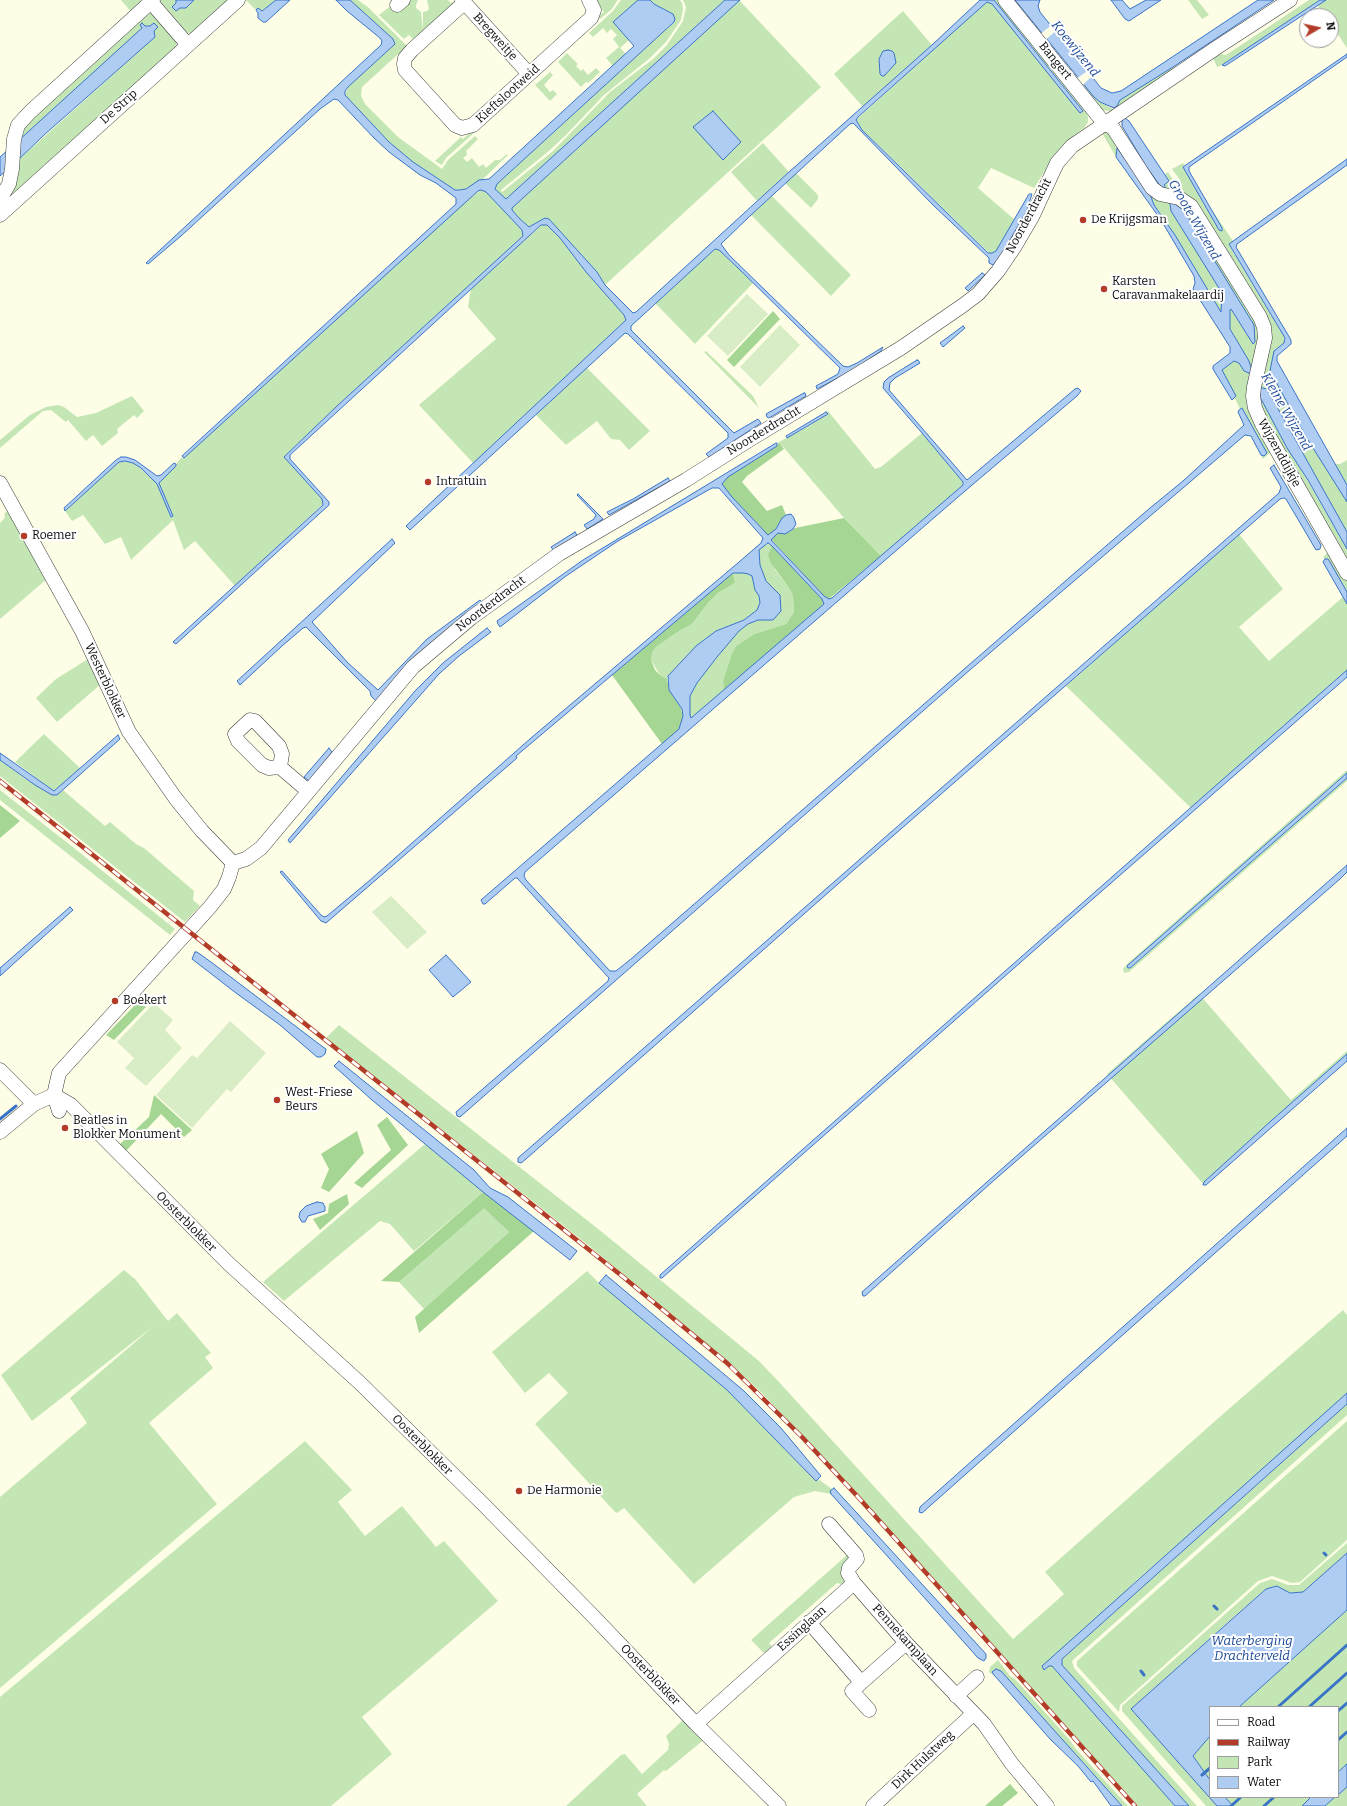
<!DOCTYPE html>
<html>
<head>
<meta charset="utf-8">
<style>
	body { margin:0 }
	#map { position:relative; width:1347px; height:1806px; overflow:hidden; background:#fefee7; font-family:Bitter,serif }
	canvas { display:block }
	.legend { position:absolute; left:1209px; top:1706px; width:130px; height:92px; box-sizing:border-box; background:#fff; border:1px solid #9d9d9d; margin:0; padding:5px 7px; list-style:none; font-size:12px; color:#0a0a0a }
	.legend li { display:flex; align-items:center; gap:8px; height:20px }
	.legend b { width:20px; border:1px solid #9d9d9d }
	.north { position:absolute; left:1299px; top:8px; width:40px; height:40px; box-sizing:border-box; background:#fff; border:1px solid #9d9d9d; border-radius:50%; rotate:81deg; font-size:11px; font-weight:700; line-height:16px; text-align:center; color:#0a0a0a }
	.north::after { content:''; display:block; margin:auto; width:14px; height:18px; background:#b33c29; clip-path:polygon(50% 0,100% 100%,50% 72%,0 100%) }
</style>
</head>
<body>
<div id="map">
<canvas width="1347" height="1806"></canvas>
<ul class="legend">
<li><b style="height:5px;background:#fff"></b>Road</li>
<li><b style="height:5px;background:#b33c29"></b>Railway</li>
<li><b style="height:11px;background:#c4e6b4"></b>Park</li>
<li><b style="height:11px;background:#afcdf3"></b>Water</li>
</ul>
<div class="north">N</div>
</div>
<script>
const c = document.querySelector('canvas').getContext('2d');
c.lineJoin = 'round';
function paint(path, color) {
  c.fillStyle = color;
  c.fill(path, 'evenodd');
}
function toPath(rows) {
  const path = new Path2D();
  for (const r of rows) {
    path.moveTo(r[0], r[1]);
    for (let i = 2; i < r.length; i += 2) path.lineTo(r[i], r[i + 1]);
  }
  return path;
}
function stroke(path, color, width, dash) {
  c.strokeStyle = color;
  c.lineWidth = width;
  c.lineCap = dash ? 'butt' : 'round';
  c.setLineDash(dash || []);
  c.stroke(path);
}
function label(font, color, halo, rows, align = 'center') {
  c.font = font + ' Bitter,serif';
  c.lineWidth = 4;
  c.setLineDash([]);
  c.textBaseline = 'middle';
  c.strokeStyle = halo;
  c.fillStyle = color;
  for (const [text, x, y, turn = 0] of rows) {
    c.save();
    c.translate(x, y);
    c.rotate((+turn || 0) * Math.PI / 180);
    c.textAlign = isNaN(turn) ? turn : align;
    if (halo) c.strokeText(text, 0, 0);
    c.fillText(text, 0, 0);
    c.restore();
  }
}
paint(toPath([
	[121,0,141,0,143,2,134,15],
	[157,0,176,0,180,7,186,8,194,0,234,0,192,34,186,32,184,34],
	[246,0,276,0,261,11,258,8,256,10],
	[350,0,358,0,369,8,407,46,362,87,361,96,365,104,398,137,442,169,448,160,475,136,478,139,466,151,467,155,463,158,467,162,472,158,479,167,483,164,486,168,495,160,500,160,507,154,508,155,482,180,466,189,455,190,413,162,389,142,345,95,348,87,395,44,393,39],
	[408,0,418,0,416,5,416,8,421,12,423,30,423,12,427,11,429,9,427,0,448,0,451,3,457,0,414,40,409,35,404,39,379,15,393,4],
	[594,0,617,0,617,1,612,9,600,19,598,17,604,12],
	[621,0,638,0,613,22,629,40,620,48,626,54,613,66,606,58,619,47,613,39,617,35,611,29,607,33,603,28,593,37,589,33,613,11],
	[650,0,680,0,682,3,683,9,681,20,666,42,650,58,604,95,566,135,550,150,501,190,502,192,553,151,610,92,653,59,667,45,683,21,686,7,683,0,725,0,507,199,503,198,495,188,497,184,674,22,673,14,654,4],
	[739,0,821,87,605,285,597,272,549,219,545,218,529,227,519,218,512,210,512,208],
	[994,0,997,0,1085,109,1088,117,1088,122,1084,128,1071,138,1048,166,1034,188,991,168,978,188,1015,220,996,251,990,254,878,145,862,130,856,120,985,3,989,2,996,8,1081,113,1083,110],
	[1188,0,1197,0,1209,15,1202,19],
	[1309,0,1347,0,1347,48,1331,24,1331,16,1325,16,1316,3,1222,65,1217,67,1213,58,1220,54,1226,55],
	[149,8,178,39,176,42,177,48,0,211,16,162,155,37,154,31,158,27,145,26,143,23,143,28,18,141,20,129],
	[903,11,932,45,863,107,834,74],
	[567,53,578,64,576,66,581,71,583,69,588,75,596,68,600,72,588,83,586,82,581,87,558,62],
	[1173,67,1173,71,1118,108,1118,101],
	[550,72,553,75,544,85,550,92,553,90,557,94,550,101,535,85],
	[1083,84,1100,102,1115,110,1110,111,1101,110,1082,89,1084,87],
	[472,131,474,133,446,158,442,165,435,161,461,137,463,139],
	[1105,132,1108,132,1167,198,1170,204,1171,211,1222,293,1222,311,1221,312,1165,219,1154,205,1150,194,1118,148,1116,151,1116,157,1102,133],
	[763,143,789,172,757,201,731,172],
	[1183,163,1198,189,1233,241,1229,245,1284,337,1284,343,1276,349,1270,370,1306,437,1347,502,1347,532,1267,389,1263,388,1259,382,1268,338,1183,195,1180,180,1172,169],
	[1168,172,1175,183,1176,187,1173,193,1168,191,1164,185,1169,181,1164,175],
	[796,173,818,195,818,199,811,208,785,183],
	[481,190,486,192,522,230,523,236,337,406,284,457,322,499,323,504,235,586,195,541,184,550,173,520,131,560,121,537,105,544,83,515,72,521,65,511,119,462,123,461,133,463,141,469,157,484,171,517,172,516,159,483,176,466,176,464,182,457,184,458,462,204],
	[772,196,851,275,831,296,751,215],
	[1182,203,1261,331,1254,374,1244,353,1230,328,1230,310,1231,309,1253,344,1198,235,1180,207],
	[543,224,547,225,560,238,586,272,624,315,626,320,474,464,419,405,496,339,468,307,471,288],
	[715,249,719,250,753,283,695,344,655,303],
	[706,351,753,396,759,408,704,352],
	[1231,361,1234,361,1239,363,1244,371,1249,373,1253,378,1271,452,1263,459,1251,437,1251,436,1261,455,1242,408,1240,409,1223,373,1222,370],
	[586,367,650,431,629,450,620,440,611,439,597,421,566,445,535,414],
	[132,396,144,411,137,418,134,415,117,429,118,433,102,446,93,435,86,441,68,420,66,422,51,410,43,411,0,448,0,440,30,415,46,407,58,405,64,407,77,417,96,413],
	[1260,398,1347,549,1347,565,1262,418],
	[828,411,875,469,881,467,922,433,963,482,962,487,881,556,844,518,779,442,809,426,828,414,826,412],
	[1347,460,1347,485,1335,464,1340,464],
	[8,510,47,579,0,619,0,523,4,519,5,516,4,514],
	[1239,534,1283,589,1239,627,1269,661,1343,597,1347,604,1347,670,1191,808,1066,686],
	[768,544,772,546,768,554,775,570,789,588,793,596,794,612,786,624,754,634,736,646,732,653,723,681,724,691,691,718,690,715,690,696,697,683,717,657,739,631,748,624,781,611,780,595,766,581,760,565,759,550,764,546],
	[1331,550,1347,578,1347,592,1330,562,1323,557],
	[733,573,743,573,748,574,752,576,755,590,759,596,760,603,757,610,744,620,716,631,696,646,668,676,667,679,660,675,651,660,652,653,656,647,676,633,692,624,708,603,718,593,735,583],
	[88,659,101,684,57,722,36,698,56,679],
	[44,734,80,768,54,791,15,762],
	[0,760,24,778,52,795,57,795,63,790,105,826,110,822,136,844,144,848,194,891,193,900,200,906,185,922,0,776],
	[1347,770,1347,773,1128,966,1129,969,1347,778,1347,781,1129,972,1124,973,1123,969,1127,964],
	[0,790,74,848,175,929,170,935,0,800],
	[1199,994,1291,1100,1347,1051,1347,1054,1293,1102,1204,1185,1107,1074],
	[339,1025,602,1232,759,1361,779,1382,1013,1639,1064,1594,1045,1572,1223,1414,1343,1310,1347,1315,1347,1393,1234,1496,1137,1580,1049,1666,1052,1666,1175,1806,1138,1806,843,1479,759,1390,693,1332,588,1245,326,1038],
	[425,1144,467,1177,483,1192,414,1251,390,1224,380,1221,284,1301,263,1282],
	[484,1207,509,1232,424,1309,399,1282],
	[124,1270,135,1279,168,1321,177,1313,211,1353,205,1357,213,1368,149,1423,217,1504,0,1688,0,1497,87,1423,70,1398,155,1325,32,1421,1,1375],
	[587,1271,599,1283,727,1390,816,1481,818,1479,832,1489,831,1494,815,1491,794,1497,694,1584,624,1508,617,1513,615,1512,535,1424,568,1393,549,1373,525,1393,492,1352],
	[1347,1404,1347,1415,1072,1661,1074,1668,1197,1806,1189,1806,1062,1665,1062,1659],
	[1347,1421,1347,1540,1300,1582,1292,1583,1272,1576,1258,1581,1120,1705,1119,1712,1077,1666,1077,1661],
	[305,1441,352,1490,338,1502,365,1536,402,1506,436,1547,444,1541,498,1601,362,1717,392,1754,331,1806,0,1806,0,1697],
	[1347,1543,1347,1553,1303,1592,1290,1593,1276,1586,1263,1591,1131,1709,1217,1806,1206,1806,1122,1711,1122,1706,1260,1583,1272,1579,1288,1585,1299,1585],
	[848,1554,850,1559,849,1582,844,1585,837,1583,769,1643,774,1649,764,1653,751,1640],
	[1347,1610,1347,1764,1338,1772,1338,1707,1239,1707],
	[998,1660,1010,1676,1015,1679,1069,1739,1076,1749,1128,1806,1122,1806,1001,1671,993,1673,994,1676,989,1672,990,1667],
	[685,1718,706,1738,666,1771,664,1770,637,1794,647,1806,566,1806,621,1755,625,1754,642,1774,668,1750,669,1744,666,1736],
	[1210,1736,1210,1780,1193,1756],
	[1347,1787,1347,1806,1325,1806,1335,1797,1338,1797,1338,1795],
	[1225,1797,1311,1797,1302,1806,1233,1806]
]), '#c4e6b4');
paint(toPath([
	[773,311,780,319,734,367,727,360],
	[779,442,784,449,747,476,742,482,767,511,782,505,786,515,782,518,775,530,768,535,730,495,722,484,728,477,777,446],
	[844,518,881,556,829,599,824,596,771,539,778,533,787,533,795,528],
	[772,546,822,599,824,604,724,691,723,681,732,653,736,646,754,634,786,624,794,612,793,596,789,588,770,562,768,554],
	[733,573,735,583,718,593,708,603,692,624,676,633,656,647,652,653,651,660,655,670,660,675,667,679,669,690,680,705,683,716,679,729,662,744,612,675],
	[0,805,20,821,0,838],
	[138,1002,146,1007,114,1040,106,1035],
	[154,1095,192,1130,184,1137,161,1114,125,1152,119,1145,149,1117],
	[387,1117,408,1145,362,1188,354,1183,391,1150,377,1125],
	[357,1131,364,1153,329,1192,321,1188,329,1169,321,1154],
	[483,1192,534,1231,419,1333,415,1317,509,1232,484,1208,399,1282,381,1281],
	[347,1194,349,1204,320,1230,313,1219,328,1213,329,1204],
	[1010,1784,1018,1793,1002,1806,985,1806]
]), '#a5d694');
paint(toPath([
	[747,294,768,314,728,356,707,336],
	[780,325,800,345,760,387,740,367],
	[391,896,427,932,407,949,372,912],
	[154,1003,173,1020,165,1030,182,1048,146,1086,125,1068,134,1058,117,1042],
	[230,1021,266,1053,231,1092,227,1089,192,1128,156,1095,192,1055,197,1058]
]), '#d8edc5');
const water = toPath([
	[176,0,194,0,186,8,180,8,176,11,172,7,176,3,176,0],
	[276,0,290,0,266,22,263,22,258,18,258,13,256,10,258,8,262,11,276,0],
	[336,0,350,0,393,39,395,44,348,87,345,91,345,95,389,142,413,162,455,190,459,190,466,189,479,180,489,179,634,46,613,22,638,0,650,0,654,4,673,14,675,19,674,22,497,184,495,189,506,199,725,0,740,0,512,208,512,210,519,218,529,227,545,218,549,219,597,272,605,285,633,313,636,312,789,172,932,45,980,0,994,0,1083,111,1080,113,992,4,987,2,858,117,856,120,862,130,988,253,992,253,996,251,1029,194,1032,194,1027,210,1002,254,993,265,989,263,989,258,933,205,853,123,850,124,751,215,721,244,729,255,843,366,848,367,857,363,883,347,881,351,856,368,817,389,816,386,838,374,840,368,738,268,719,250,715,249,631,326,631,330,734,433,758,419,761,423,709,457,706,454,728,438,728,433,628,334,625,333,410,530,406,526,626,320,624,315,586,272,560,238,547,225,541,225,290,455,290,459,329,502,329,505,176,644,173,642,323,505,322,499,284,457,337,406,523,236,522,230,486,192,481,190,478,191,184,458,182,456,456,204,456,198,436,183,420,175,389,152,374,138,338,100,334,99,320,109,181,236,148,264,146,263,381,45,382,41,380,38,347,11,336,0],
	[1015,0,1040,0,1038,6,1040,12,1101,88,1112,93,1121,91,1258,0,1274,0,1173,67,1120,100,1117,106,1114,108,1100,102,1094,97,1015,0],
	[1111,0,1122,0,1130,9,1146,0,1161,0,1129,21,1125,19,1111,0],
	[1320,0,1326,0,1225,66,1222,65,1320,0],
	[142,23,145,26,150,26,154,23,158,27,154,31,155,37,44,135,16,162,18,141,142,28,140,25,142,23],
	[888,50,892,51,894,53,896,63,884,76,882,76,880,74,879,59,883,51,888,50],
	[1347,54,1347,57,1189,167,1189,171,1222,228,1222,231,1219,230,1183,167,1347,54],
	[713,111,741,142,723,160,693,127,713,111],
	[1125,118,1129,121,1169,181,1164,185,1173,202,1184,211,1254,325,1255,342,1253,344,1231,309,1230,310,1230,329,1249,361,1252,371,1262,388,1267,389,1347,532,1347,549,1308,480,1287,448,1260,397,1260,389,1249,373,1244,371,1239,363,1234,361,1222,370,1236,396,1232,400,1213,369,1213,366,1230,353,1230,347,1193,289,1195,283,1194,276,1161,220,1116,157,1117,148,1150,194,1154,205,1175,235,1221,312,1222,293,1171,211,1170,204,1161,187,1146,166,1122,126,1122,121,1125,118],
	[10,148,8,169,0,176,0,157,10,148],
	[1347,159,1347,165,1237,244,1236,247,1291,340,1291,344,1277,356,1277,361,1347,485,1347,502,1306,437,1270,371,1274,351,1284,343,1285,338,1229,244,1347,159],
	[982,273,985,275,968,291,965,288,982,273],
	[963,326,965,328,943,347,940,343,963,326],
	[917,360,918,360,920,363,895,378,890,383,889,390,967,480,1075,389,1078,388,1081,391,1077,396,958,497,525,872,524,876,526,880,610,971,616,971,631,959,1070,577,1150,508,1183,481,1244,425,1238,412,1239,410,1242,408,1267,453,1264,456,1261,455,1251,436,1245,435,964,675,460,1117,457,1116,456,1112,608,981,609,978,517,878,515,878,485,904,483,904,481,900,679,729,683,716,682,709,669,690,668,676,696,646,716,631,744,620,757,610,760,603,759,596,755,590,752,576,748,574,743,573,733,573,516,756,517,758,326,923,321,921,280,872,282,871,321,915,324,917,327,916,369,881,531,738,739,562,761,543,763,538,719,488,712,488,618,541,566,576,500,627,498,624,497,621,583,560,776,443,777,443,777,446,728,477,722,484,732,497,768,535,776,529,782,518,786,515,791,514,794,518,796,524,793,529,785,534,778,533,771,540,824,596,829,599,832,598,963,485,963,482,922,433,883,388,884,382,888,378,917,360],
	[768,543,772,546,822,599,824,604,691,718,690,715,690,696,697,683,717,657,739,631,748,624,758,620,773,620,781,611,780,595,766,581,760,565,759,550,768,543],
	[804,393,805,393,806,396,769,418,767,417,766,414,804,393],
	[826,412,828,414,787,438,786,436,826,412],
	[121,457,126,457,135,460,157,476,161,475,174,463,176,464,176,466,159,483,173,516,171,517,157,484,141,468,133,463,125,461,119,462,65,511,64,508,116,460,121,457],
	[1274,465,1321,545,1320,549,1316,550,1286,499,1284,498,1280,499,855,869,526,1159,521,1163,518,1162,518,1158,1279,493,1281,487,1270,468,1274,465],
	[668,478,670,481,609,515,607,512,633,499,668,478],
	[578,494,603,519,587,529,584,525,594,519,596,515,577,495,578,494],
	[575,532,577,535,571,540,554,551,551,547,575,532],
	[392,539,395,543,312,622,348,663,378,690,427,639,480,600,483,603,424,649,404,668,376,701,371,696,370,691,306,627,303,628,282,646,240,685,237,681,392,539],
	[1325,559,1328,559,1330,562,1347,592,1347,604,1323,562,1325,559],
	[487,628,491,632,459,656,439,674,290,843,288,840,415,691,443,663,487,628],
	[1347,670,1347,677,1071,918,662,1278,660,1278,660,1275,1347,670],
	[118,735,120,739,57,795,52,795,35,785,0,760,0,753,54,791,118,735],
	[329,748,332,752,309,781,304,777,329,748],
	[1347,773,1347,778,1130,968,1128,968,1127,966,1347,773],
	[1347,865,1347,872,1340,879,991,1183,865,1296,863,1296,862,1292,1347,865],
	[70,907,73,910,0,976,0,968,70,907],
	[195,952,197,952,211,962,323,1047,326,1049,325,1054,321,1057,317,1057,280,1025,236,993,192,959,195,952],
	[446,955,471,982,453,997,429,970,446,955],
	[1347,1054,1347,1061,1206,1185,1203,1185,1204,1182,1272,1120,1347,1054],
	[339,1061,474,1170,490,1188,508,1197,577,1251,570,1260,483,1192,372,1100,334,1066,339,1061],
	[1347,1128,1347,1136,922,1513,919,1512,920,1507,1347,1128],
	[317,1202,323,1203,325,1207,325,1211,308,1216,305,1222,302,1222,299,1217,300,1212,306,1206,317,1202],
	[606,1275,744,1391,781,1428,821,1476,816,1481,727,1390,599,1283,606,1275],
	[1347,1393,1347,1404,1062,1659,1062,1665,1189,1806,1175,1806,1052,1666,1049,1666,1044,1670,1042,1666,1347,1393],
	[834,1488,986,1654,986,1658,984,1661,978,1658,889,1558,831,1494,830,1491,834,1488],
	[1347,1553,1347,1610,1239,1707,1210,1707,1210,1736,1193,1756,1210,1780,1210,1797,1225,1797,1233,1806,1217,1806,1131,1709,1266,1589,1277,1586,1290,1593,1303,1592,1347,1553],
	[996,1669,1001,1671,1122,1806,1111,1806,1093,1781,1091,1782,1078,1766,1050,1739,994,1675,992,1672,996,1669],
	[1347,1764,1347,1787,1338,1795,1338,1772,1347,1764],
	[1311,1797,1335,1797,1325,1806,1302,1806,1311,1797]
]);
paint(water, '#afcdf3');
stroke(water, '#3974c7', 1);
paint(toPath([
	[1052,25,1057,30,1045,40,1040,34],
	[1087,67,1095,77,1090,78,1082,86,1076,79,1086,72]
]), '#fefee7');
stroke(toPath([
	[0,1119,16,1106],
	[1324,1553,1326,1555],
	[1214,1606,1217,1609],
	[1141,1671,1144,1675],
	[1278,1707,1347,1645],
	[1309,1707,1347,1673],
	[1338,1711,1347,1703],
	[1338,1740,1347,1732],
	[1202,1775,1210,1768],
	[1231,1806,1241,1797],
	[1264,1806,1274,1797]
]), '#3974c7', 3);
const minor = toPath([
	[149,0,188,45],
	[462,0,529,74],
	[1005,0,1104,123,1113,128,1152,188,1160,194,1179,198,1191,206,1260,317,1264,327,1265,338,1254,387,1253,396,1255,408,1262,424,1347,573],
	[464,3,412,50,405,58,404,64,405,70,455,125,462,128,473,125,591,18,594,10,589,0],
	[397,5,403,0],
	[0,199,9,184,12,169,14,139,18,125,30,112,153,0],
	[0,215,238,0],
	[0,483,82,631,129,732,176,799,202,831,233,863],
	[280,767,269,768,262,765,238,741,235,734,250,720,255,721,279,746,282,754,280,767,308,791],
	[233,863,246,859,261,848,413,667,471,618,559,554,686,480,749,440,901,348,962,306,978,294,998,271,1015,246,1032,217,1057,163,1072,146,1216,48,1290,0],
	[0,1070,34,1104],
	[54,1095,71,1105,229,1264,360,1383,484,1505,592,1615,696,1724,779,1806],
	[59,1111,54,1095,59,1073,210,907,224,889,229,877,233,863],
	[0,1132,34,1104,54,1095],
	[854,1583,906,1643,984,1724,1012,1764,1047,1806],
	[809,1622,861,1682],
	[956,1696,977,1677],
	[869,1710,852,1691,906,1643],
	[696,1724,854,1583,848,1573,849,1568,857,1559,856,1555,829,1524],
	[873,1806,973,1714]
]);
stroke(minor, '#3d3d3d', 15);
stroke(minor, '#fff', 14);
const rail = toPath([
	[0,781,622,1276,727,1363,802,1437,858,1497,1135,1806]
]);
stroke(rail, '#b33c29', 4.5);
stroke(rail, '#fff', 3, [9]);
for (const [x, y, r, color] of [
	[1083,220,4,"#b33c29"],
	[1104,289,4,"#b33c29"],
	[428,482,4,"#b33c29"],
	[24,536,4,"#b33c29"],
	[115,1001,4,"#b33c29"],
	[277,1100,4,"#b33c29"],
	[65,1128,4,"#b33c29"],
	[519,1491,4,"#b33c29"]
]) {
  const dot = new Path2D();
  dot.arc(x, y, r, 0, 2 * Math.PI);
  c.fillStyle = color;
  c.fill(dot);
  stroke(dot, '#fff', 1.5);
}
label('12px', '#0a0a0a', '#fff', [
	["Bregweitje",495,37,48],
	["Bangert",1055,61,51],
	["Kieftslootweid",508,94,-42],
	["De Strip",119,107,-42],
	["Noorderdracht",1029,216,-62],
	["Noorderdracht",764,431,-31],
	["Wijzenddijkje",1279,453,61],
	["Noorderdracht",491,604,-37],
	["Westerblokker",105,681,65],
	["Oosterblokker",186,1222,45],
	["Oosterblokker",422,1445,45],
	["Essinglaan",802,1629,-42],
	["Pennekamplaan",905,1640,48],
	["Oosterblokker",650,1675,46],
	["Dirk Hulstweg",923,1760,-43]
]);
label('12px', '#0a0a0a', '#fff', [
	["De Krijgsman",1091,220],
	["Karsten",1112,282],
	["Caravanmakelaardij",1112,296],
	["Intratuin",436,482],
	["Roemer",32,536],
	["Boekert",123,1001],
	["West-Friese",285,1093],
	["Beurs",285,1107],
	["Beatles in",73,1121],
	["Blokker Monument",73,1135],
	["De Harmonie",527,1491]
], 'left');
label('italic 13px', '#1a4895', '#fff', [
	["Koewijzend",1075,49,51],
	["Groote Wijzend",1194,220,60],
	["Kleine Wijzend",1286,412,60],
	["Waterberging",1252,1641],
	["Drachterveld",1252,1656]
]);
</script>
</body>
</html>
